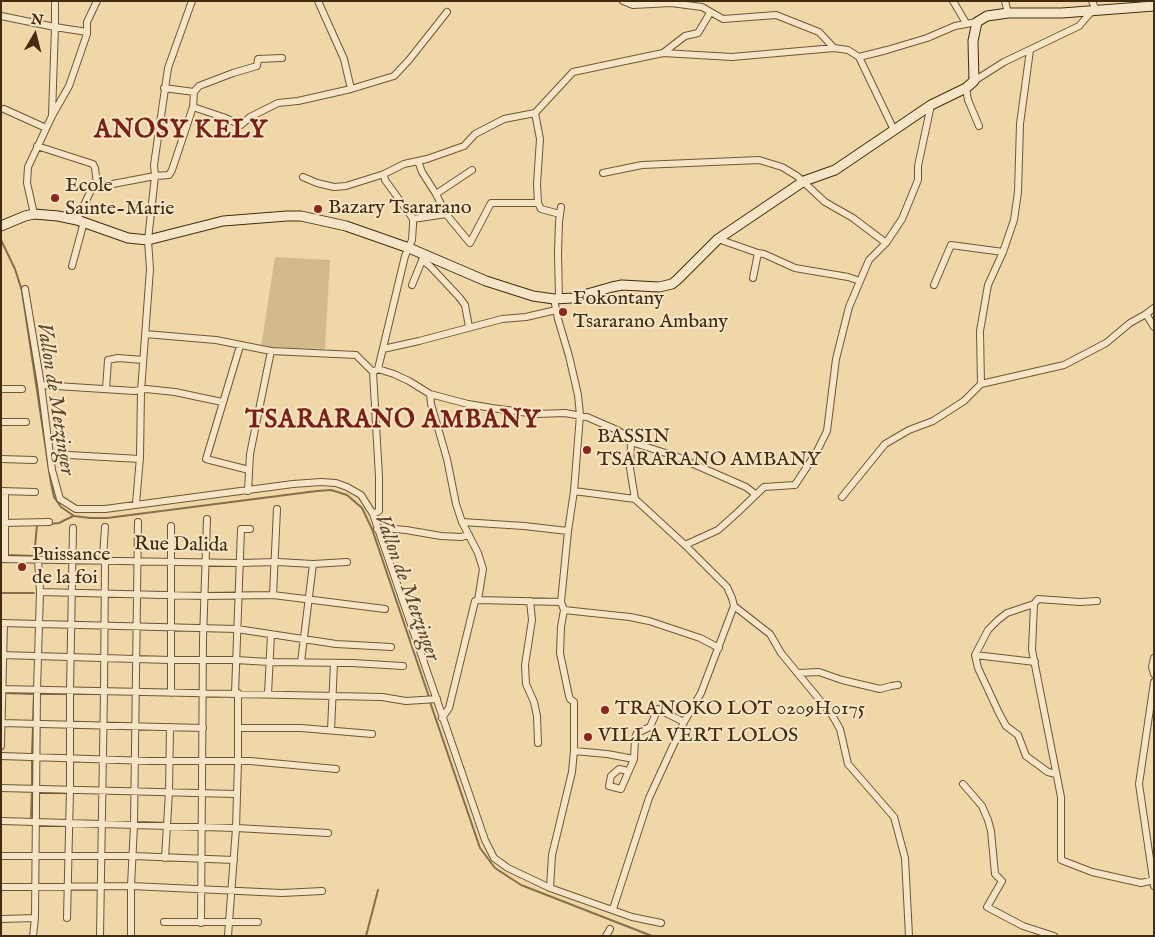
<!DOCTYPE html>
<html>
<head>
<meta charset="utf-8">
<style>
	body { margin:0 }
	#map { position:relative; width:1155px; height:937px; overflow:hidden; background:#f0d7a7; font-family:"IM FELL English",serif }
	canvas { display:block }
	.frame { position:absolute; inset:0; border:2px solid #412c0f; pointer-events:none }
	.north { position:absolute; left:10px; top:10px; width:50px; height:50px; -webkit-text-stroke:4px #f5e5c6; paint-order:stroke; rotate:8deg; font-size:14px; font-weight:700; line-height:20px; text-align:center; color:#412c0f }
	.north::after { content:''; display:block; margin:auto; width:18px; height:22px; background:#412c0f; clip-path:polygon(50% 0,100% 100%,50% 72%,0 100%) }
</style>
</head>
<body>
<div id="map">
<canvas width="1155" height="937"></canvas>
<div class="frame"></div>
<div class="north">N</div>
</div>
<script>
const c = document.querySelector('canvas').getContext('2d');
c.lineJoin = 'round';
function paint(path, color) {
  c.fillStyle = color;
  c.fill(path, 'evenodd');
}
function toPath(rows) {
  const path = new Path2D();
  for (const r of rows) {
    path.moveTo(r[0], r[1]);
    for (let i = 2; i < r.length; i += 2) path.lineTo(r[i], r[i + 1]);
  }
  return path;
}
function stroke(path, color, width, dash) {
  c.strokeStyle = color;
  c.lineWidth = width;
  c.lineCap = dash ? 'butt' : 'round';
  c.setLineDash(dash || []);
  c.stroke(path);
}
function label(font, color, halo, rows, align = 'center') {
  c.font = font + ' "IM FELL English",serif';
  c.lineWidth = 4;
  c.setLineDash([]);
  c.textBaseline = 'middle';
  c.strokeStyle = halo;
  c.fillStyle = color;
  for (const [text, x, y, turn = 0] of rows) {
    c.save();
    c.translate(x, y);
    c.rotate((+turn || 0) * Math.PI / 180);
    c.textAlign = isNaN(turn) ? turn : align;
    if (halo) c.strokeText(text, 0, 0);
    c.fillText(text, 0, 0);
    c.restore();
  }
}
paint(toPath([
	[275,257,330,260,325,349,261,347]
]), '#d2ba8d');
stroke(toPath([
	[1,240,15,269,22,291,51,483,54,497,61,507,74,516,90,518,107,518,317,491,331,490,347,495,362,508,372,529,429,697],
	[49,524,59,523,73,516],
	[6,555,34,556],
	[34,557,37,525],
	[1,593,34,593],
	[4,693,34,694],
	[39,694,101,694],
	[430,702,480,848,495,868,521,885,652,936],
	[33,722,34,694],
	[32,754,33,727],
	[32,787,32,759],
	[31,817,32,792],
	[366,936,378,890]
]), '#86704b', 2);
const street = toPath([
	[318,1,344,59,351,89],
	[623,1,633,5,671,3,702,7,723,19,776,15,819,32,834,48],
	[953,1,966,23],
	[1005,1,1008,13],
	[1092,1,1096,10],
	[1,16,55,27,55,1],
	[663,53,685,36,698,33,710,13],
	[859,57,887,50,927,38,955,26,977,22],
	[974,81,1004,62,1079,26,1092,11],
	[164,88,194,92],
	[966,88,968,100,979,126],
	[193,107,223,117,241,125,250,117,278,103,298,101,351,89,394,76,409,60,447,12],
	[4,109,46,128],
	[535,113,540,139,537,184,538,203,541,209,560,214],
	[52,115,55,27,87,32],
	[37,146,93,164,95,168,97,185],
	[418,161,422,172,436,194,446,214,470,243,491,203,538,203],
	[603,173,642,165,759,160,782,167,797,176,825,202,853,218,886,243],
	[303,177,317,183,334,187,346,186,384,174,404,164,427,159,464,146,475,134,504,119,535,113,573,72,663,53,732,57,834,48,848,50,859,57,894,130],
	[97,185,102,186,155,176,154,165,168,68,192,1],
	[436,194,472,170],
	[34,214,27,183,28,167,52,116,69,86,87,34,87,22,97,1],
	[413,219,446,214],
	[77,220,92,188,97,185],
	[718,239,758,253,764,254,795,268,848,277,860,281],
	[422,260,430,266,459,297,465,305,469,327],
	[72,266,84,222],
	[753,278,758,253],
	[412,285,423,258],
	[934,285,951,245,1003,252],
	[25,289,41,385,52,470,60,499,76,509,105,509,293,484,321,482,336,483,347,487,361,495,373,514,485,840,494,858,508,868,550,888,632,917,661,923],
	[559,299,558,253,559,222,561,207],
	[1146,314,1154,327],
	[145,334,216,340,271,351,356,355,373,372,378,369,394,374,409,381,430,394,431,404,447,459,456,504,462,522,478,553,483,569,478,600,475,601,449,708,442,718],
	[240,346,206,459,249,470],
	[383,349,419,341,502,319,526,317,556,310],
	[378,369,405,256,412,240,413,225,413,219,409,213,385,180,384,174],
	[981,384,980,331,988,285,1003,252,1014,220,1018,192,1020,124,1030,50],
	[41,385,134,391,146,389,175,392,222,402],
	[1,389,22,389],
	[106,389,108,360,118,358,143,360],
	[430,394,468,404,492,408,536,414,565,413,587,417,617,430,625,435,631,442,675,456,746,487,755,494],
	[1,422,26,422],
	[631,442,630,468,635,499],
	[51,457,69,455,140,459],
	[1,459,34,460],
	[1,491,35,492],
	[5,491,5,559],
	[248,491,250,454,271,351],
	[574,491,635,499,685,545,727,587,732,598,734,606,701,693,684,722,649,798,613,909],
	[842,497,885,444,909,430,933,421,964,401,981,384,1064,365,1106,343,1130,323,1146,314,1154,308],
	[136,504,140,457,141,391,150,269,148,240,155,176,169,175,172,170,193,107,194,92,199,86,233,73,257,66,258,59,282,58],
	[373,514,379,511,379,477,373,372],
	[462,522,524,526,568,531],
	[1,523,49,522],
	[171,526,171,693],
	[377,529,384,528,406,530,441,536,461,537,469,535],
	[685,545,718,530,737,513,764,487,795,485,816,453,827,431,836,359,849,307,869,260,886,243,902,219,918,180,918,166,931,105],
	[1,559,239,563,278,562,313,564,347,562],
	[40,592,205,596,273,595,385,609],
	[273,595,277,509],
	[478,600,561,602],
	[530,601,532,620,525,665,526,684,534,702,537,716,538,743],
	[1034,604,1032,650,1061,797,1061,860,1092,872,1141,883,1154,880],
	[734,606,770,634,781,653,832,715,840,729,848,764,894,817,905,858,909,936],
	[564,610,630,617,649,621,700,638,719,648],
	[1,623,237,629,336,644,391,647],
	[1,655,170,660,236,660,269,662,352,663,403,666],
	[975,655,1035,662],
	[1154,658,1152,667,1154,674],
	[301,662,313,564],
	[798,673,819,672,842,680,880,689,891,686,898,685],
	[1154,682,1139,784,1154,886],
	[1,689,382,697,406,701,437,699],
	[235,693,241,529,250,529],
	[268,694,271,634],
	[1,723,203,728],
	[238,728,301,728,372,734],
	[331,730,334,663],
	[1,746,4,623],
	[574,751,607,754,634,759],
	[1,756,149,761,250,761,336,769],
	[628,771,619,769,611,776,609,786,621,789,634,759,635,738,637,733,650,727,658,709,684,722],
	[1056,774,1048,772,1026,756,1018,735,1006,726,999,713,978,668,975,655,988,630,998,620,1007,613,1034,604,1038,599,1080,602,1097,601],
	[963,784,982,806,988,820,991,831,995,874,1002,881,987,907,1023,926,1054,936],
	[1,788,236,794],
	[1,821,236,828,328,833],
	[1,856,133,856,234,860],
	[165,858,169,792,170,727],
	[1,887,131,886,282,893,322,891],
	[550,888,552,855,572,772,574,751,574,702,570,699,569,696,560,653,561,627,564,610,561,602,568,531,574,491,580,415,578,395,569,356,558,319,554,299],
	[67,918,70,790,70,690,73,528],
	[1,919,35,918],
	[164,922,258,922],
	[201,923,203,639,207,519],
	[33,936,35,918,37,690,40,592,38,560],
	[100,936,104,691,105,561,103,557,105,527],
	[131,936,131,886,134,825,138,522],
	[228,936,236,828,238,762,238,693],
	[606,936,610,929]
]);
const secondary = toPath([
	[1,226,25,216,34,214,58,216,77,220,128,238,148,240,223,221,287,216,301,216,346,226,409,248,486,281,533,296,554,299,573,298,612,287,622,285,659,287,672,284,677,280,718,239,804,181,835,170,931,105,966,88,974,81,973,41,977,22,987,16,1008,13,1062,13,1154,6]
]);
stroke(street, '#6d5735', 8);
stroke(secondary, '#412c0f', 11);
stroke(street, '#f5e5c6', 6);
stroke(secondary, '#f5e5c6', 9);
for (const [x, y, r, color] of [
	[55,198,5,"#8f2418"],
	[318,209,5,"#8f2418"],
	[563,312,5,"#8f2418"],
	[587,450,5,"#8f2418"],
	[22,567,5,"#8f2418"],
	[605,710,5,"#8f2418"],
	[588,737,5,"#8f2418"]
]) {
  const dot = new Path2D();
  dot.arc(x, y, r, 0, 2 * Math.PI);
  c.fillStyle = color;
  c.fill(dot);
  stroke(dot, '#f5e5c6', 2);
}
label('20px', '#412c0f', '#f5e5c6', [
	["Ecole",65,187],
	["Sainte-Marie",65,210],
	["Bazary Tsararano",328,209],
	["Fokontany",573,300],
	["Tsararano Ambany",573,323],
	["BASSIN",597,438],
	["TSARARANO AMBANY",597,461],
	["Puissance",32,556],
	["de la foi",32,579],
	["TRANOKO LOT 0209H0175",615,710],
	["VILLA VERT LOLOS",598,737]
], 'left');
label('20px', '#412c0f', '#f5e5c6', [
	["Rue Dalida",181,546,1]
]);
label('italic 21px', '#5e4828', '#f5e5c6', [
	["Vallon de Metzinger",54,399,81],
	["Vallon de Metzinger",406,588,70]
]);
c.letterSpacing = '1px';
label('bold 25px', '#7a1f14', '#f5e5c6', [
	["ANOSY KELY",181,132],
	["TSARARANO AMBANY",393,422]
]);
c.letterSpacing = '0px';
</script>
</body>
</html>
